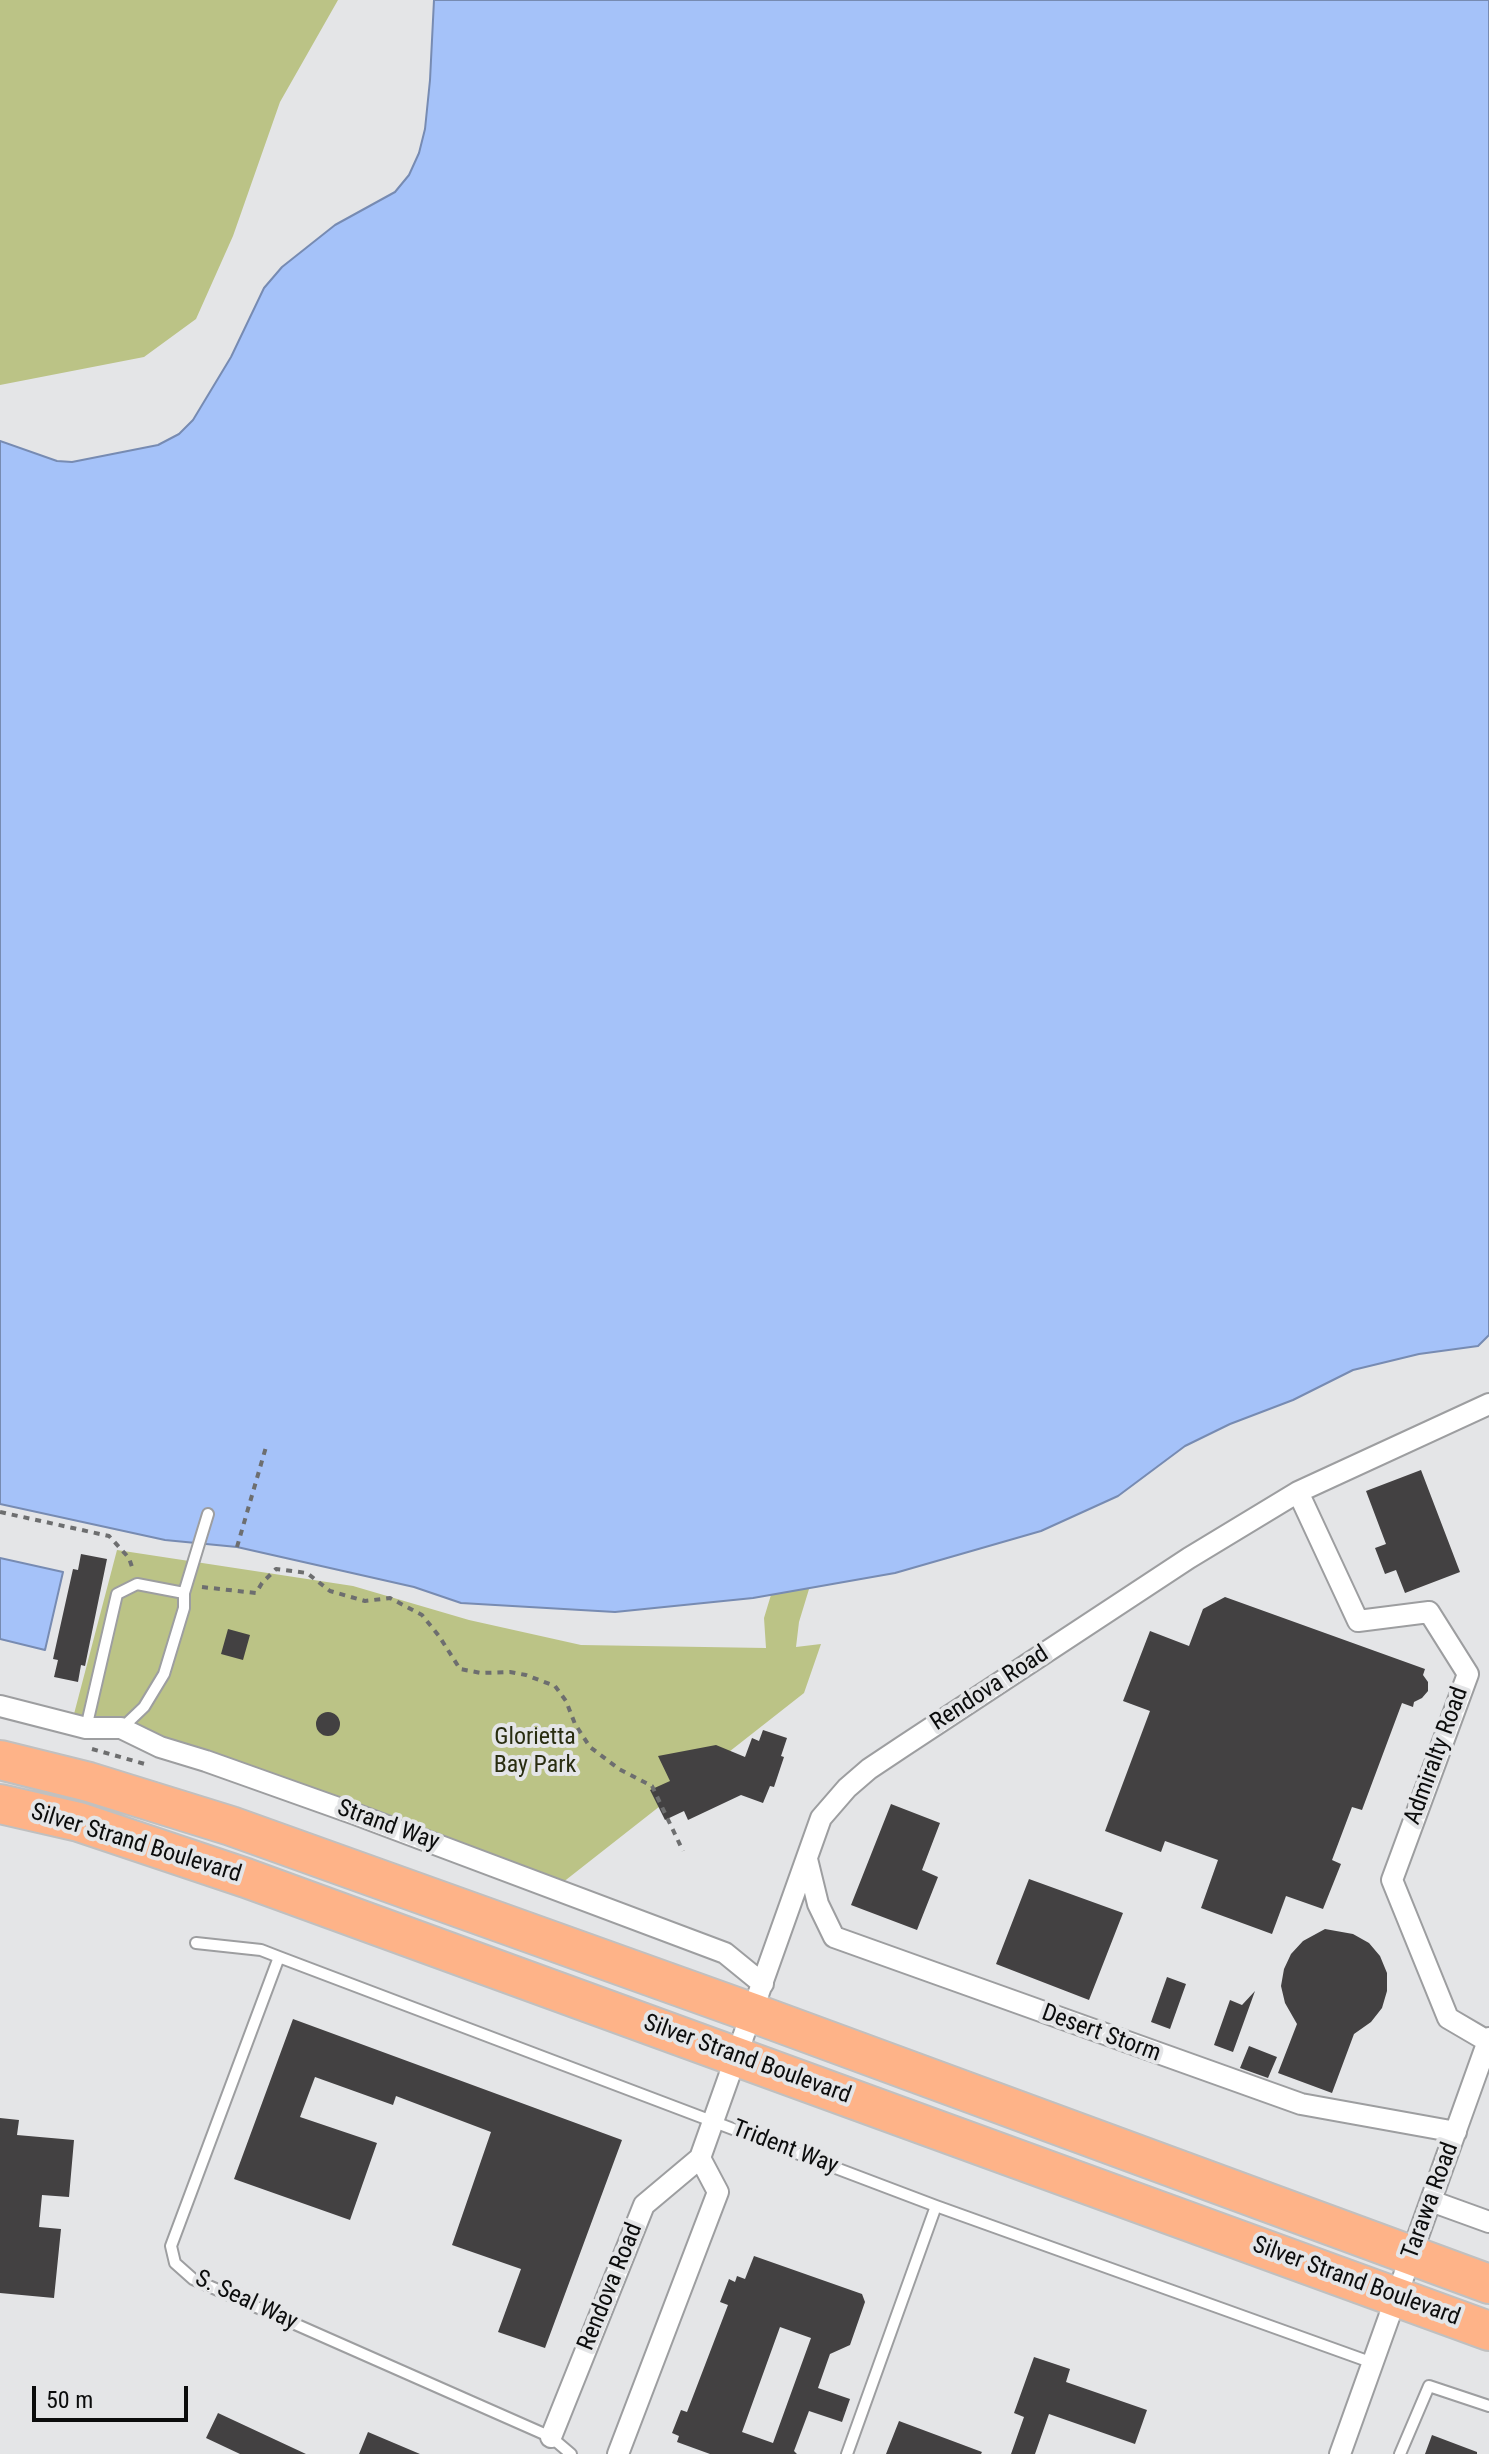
<!DOCTYPE html>
<html>
<head>
<meta charset="utf-8">
<style>
	body { margin:0 }
	#map { position:relative; width:1489px; height:2454px; overflow:hidden; background:#e4e5e7; font-family:"Roboto Condensed",sans-serif }
	canvas { display:block }
	.scale { position:absolute; left:32px; top:2386px; width:156px; height:36px; box-sizing:border-box; border:4px solid #0b0c0c; border-top:0; padding-left:10px; font-size:24px; line-height:28px; white-space:nowrap; color:#0b0c0c; -webkit-text-stroke:6px #e4e5e7; paint-order:stroke }
</style>
</head>
<body>
<div id="map">
<canvas width="1489" height="2454"></canvas>
<div class="scale">50 m</div>
</div>
<script>
const c = document.querySelector('canvas').getContext('2d');
c.lineJoin = 'round';
function paint(path, color) {
  c.fillStyle = color;
  c.fill(path, 'evenodd');
}
function toPath(rows) {
  const path = new Path2D();
  for (const r of rows) {
    if (r.length === 3) {
      path.moveTo(r[0] + r[2], r[1]);
      path.arc(r[0], r[1], r[2], 0, 2 * Math.PI);
      continue;
    }
    path.moveTo(r[0], r[1]);
    for (let i = 2; i < r.length; i += 2) path.lineTo(r[i], r[i + 1]);
  }
  return path;
}
function stroke(path, color, width, dash) {
  c.strokeStyle = color;
  c.lineWidth = width;
  c.lineCap = dash ? 'butt' : 'round';
  c.setLineDash(dash || []);
  c.stroke(path);
}
function label(font, color, halo, rows, align = 'center') {
  c.font = font + ' "Roboto Condensed",sans-serif';
  c.lineWidth = 8;
  c.setLineDash([]);
  c.textBaseline = 'middle';
  c.strokeStyle = halo;
  c.fillStyle = color;
  for (const [text, x, y, turn = 0] of rows) {
    c.save();
    c.translate(x, y);
    c.rotate((+turn || 0) * Math.PI / 180);
    c.textAlign = isNaN(turn) ? turn : align;
    if (halo) c.strokeText(text, 0, 0);
    c.fillText(text, 0, 0);
    c.restore();
  }
}
paint(toPath([
	[0,0,338,0,280,102,233,236,196,319,144,357,0,385],
	[804,1486,837,1497,799,1622,796,1647,821,1644,804,1693,562,1883,145,1733,74,1714,117,1550,353,1586,469,1620,581,1645,766,1648,764,1618]
]), '#bbc386');
const water = toPath([
	[434,0,1489,0,1489,1335,1478,1346,1419,1354,1353,1370,1293,1400,1230,1424,1185,1446,1118,1496,1041,1531,895,1573,753,1598,615,1612,461,1603,414,1587,237,1547,165,1540,0,1504,0,441,57,461,72,462,158,445,179,434,193,420,231,357,264,288,282,267,335,225,395,192,409,175,419,153,425,129,430,80,434,0],
	[0,1558,63,1572,45,1650,0,1639,0,1558]
]);
paint(water, '#a5c2f9');
stroke(water, '#778bb2', 2);
paint(toPath([
	[1421,1470,1460,1572,1405,1593,1396,1570,1385,1574,1375,1548,1386,1544,1366,1491],
	[81,1554,107,1559,85,1666,81,1665,78,1682,54,1677,58,1660,53,1659,73,1569,78,1570],
	[1225,1597,1425,1669,1423,1675,1428,1682,1428,1691,1422,1698,1414,1702,1413,1707,1402,1703,1362,1810,1352,1807,1332,1860,1341,1864,1323,1909,1286,1896,1272,1934,1201,1908,1218,1860,1165,1841,1161,1852,1105,1831,1150,1711,1123,1701,1150,1631,1189,1646,1203,1609],
	[228,1629,250,1635,243,1660,221,1654],
	[328,1724,12],
	[763,1730,787,1738,781,1756,784,1757,774,1787,770,1786,763,1803,741,1795,688,1820,684,1811,665,1820,650,1790,670,1781,658,1756,716,1745,745,1757,752,1738,759,1741],
	[891,1804,940,1823,922,1870,938,1877,917,1930,851,1905],
	[1029,1879,1123,1913,1089,2000,996,1964],
	[1325,1929,1353,1934,1369,1943,1380,1956,1387,1973,1387,1991,1382,2008,1371,2022,1354,2034,1332,2093,1278,2073,1297,2024,1285,2003,1281,1986,1284,1969,1291,1954,1303,1941],
	[1167,1977,1186,1984,1170,2029,1151,2022],
	[1255,1991,1233,2052,1214,2045,1230,2000,1242,2005],
	[293,2019,622,2140,545,2348,498,2332,521,2269,452,2245,491,2132,396,2096,393,2105,315,2077,300,2117,377,2143,350,2220,234,2179],
	[1249,2046,1277,2057,1268,2078,1240,2068],
	[0,2118,19,2120,17,2135,74,2140,69,2197,42,2195,39,2227,61,2229,54,2298,0,2293],
	[754,2256,862,2294,865,2302,850,2345,830,2354,818,2388,850,2399,842,2422,809,2411,794,2451,797,2454,710,2454,677,2442,679,2436,672,2433,681,2410,687,2412,728,2305,720,2302,729,2279,735,2282,737,2276,745,2279],
	[780,2327,811,2338,773,2443,742,2432],
	[1034,2357,1070,2369,1066,2382,1147,2410,1135,2444,1049,2414,1035,2454,1011,2454,1024,2417,1014,2413],
	[218,2413,306,2454,240,2454,206,2438],
	[899,2421,982,2452,981,2454,886,2454],
	[368,2432,420,2454,359,2454],
	[1432,2435,1477,2452,1477,2454,1425,2454]
]), '#434142');
const lane = toPath([
	[184,1593,208,1514],
	[86,1728,117,1594,137,1584,184,1593,184,1608,164,1674,144,1707,122,1728],
	[196,1943,261,1950,279,1957,936,2206,1373,2363],
	[279,1957,171,2246,175,2263,193,2279,551,2437,571,2454],
	[847,2454,936,2206],
	[1400,2454,1429,2386,1489,2406]
]);
const street = toPath([
	[1298,1492,1358,1621,1429,1612,1468,1674,1392,1880,1448,2018,1489,2042],
	[0,1706,86,1728,121,1728,160,1747,206,1761,355,1814,725,1953,763,1984],
	[807,1859,818,1904,834,1937,1301,2104,1456,2132],
	[700,2158,821,1818,847,1788,869,1769,902,1747,1189,1558,1298,1492,1489,1404],
	[1431,2201,1489,2222],
	[551,2437,644,2205,700,2158,718,2192,618,2454],
	[1340,2454,1489,2038]
]);
const highway = toPath([
	[0,1760,89,1782,231,1826,753,2013,1489,2284],
	[0,1804,79,1822,246,1878,1489,2331]
]);
stroke(lane, '#9d9ea0', 14);
stroke(street, '#9d9ea0', 24);
stroke(highway, '#c0c0c0', 42);
stroke(toPath([
	[0,1512,109,1536,129,1558,133,1570],
	[237,1547,266,1447],
	[202,1587,256,1593,262,1583,276,1569,307,1573,330,1591,365,1601,390,1598,422,1615,439,1636,460,1669,481,1673,510,1672,526,1675,555,1686,566,1701,575,1724,590,1747,619,1769,652,1786,683,1851],
	[92,1749,145,1764]
]), '#6d6e6f', 4, [6, 6]);
stroke(lane, '#fff', 10);
stroke(street, '#fff', 20);
stroke(highway, '#feb388', 38);
label('24px', '#0b0c0c', '#e4e5e7', [
	["Rendova Road",990,1689,-33],
	["Admiralty Road",1437,1756,-70],
	["Strand Way",388,1826,20],
	["Silver Strand Boulevard",136,1844,17],
	["Desert Storm",1101,2034,20],
	["Silver Strand Boulevard",747,2060,20],
	["Trident Way",785,2148,21],
	["Tarawa Road",1431,2201,-70],
	["Silver Strand Boulevard",1356,2282,20],
	["Rendova Road",611,2287,-68],
	["S. Seal Way",246,2301,25]
]);
label('24px', '#292d10', '#e4e5e7', [
	["Glorietta",535,1738],
	["Bay Park",535,1766]
]);
</script>
</body>
</html>
